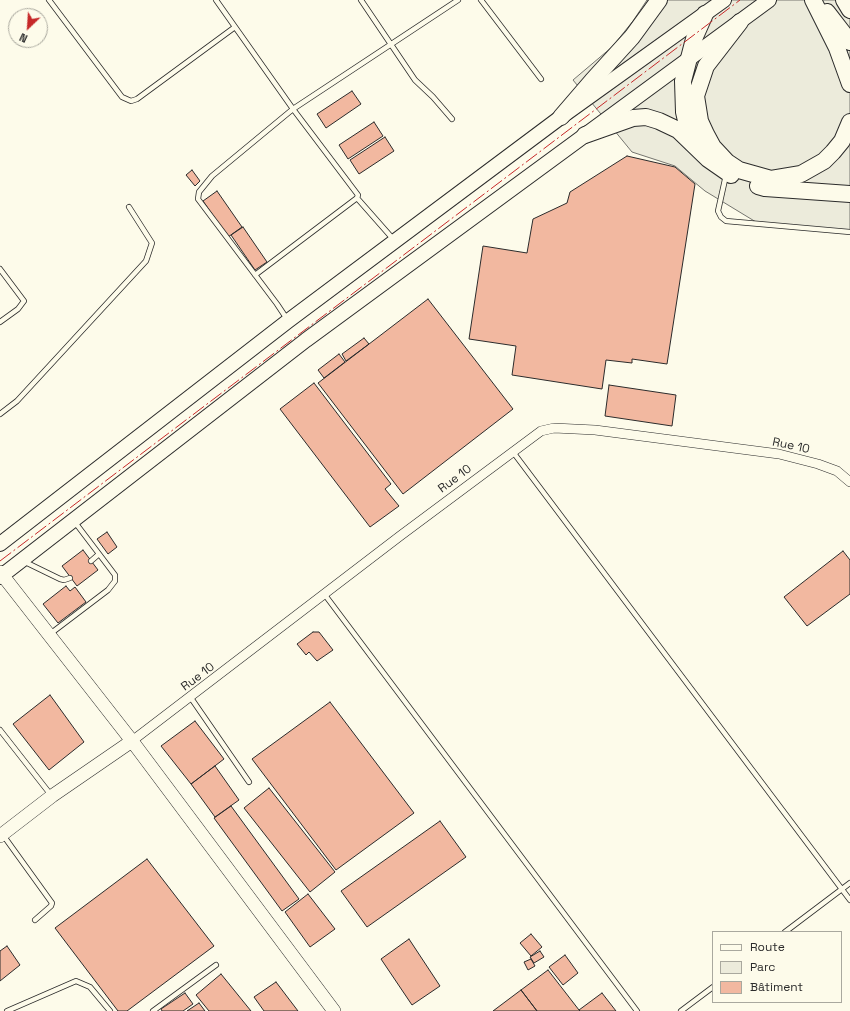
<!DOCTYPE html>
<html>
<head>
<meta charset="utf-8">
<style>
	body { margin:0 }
	#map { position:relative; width:850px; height:1011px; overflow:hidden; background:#fdfbea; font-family:"Space Grotesk",sans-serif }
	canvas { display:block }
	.legend { position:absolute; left:712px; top:931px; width:130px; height:72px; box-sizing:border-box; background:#fdfbea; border:1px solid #a9a89e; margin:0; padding:5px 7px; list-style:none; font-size:12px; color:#2b2b2b }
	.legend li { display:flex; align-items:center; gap:8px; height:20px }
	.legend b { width:20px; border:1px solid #a9a89e }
	.north { position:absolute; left:8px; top:8px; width:40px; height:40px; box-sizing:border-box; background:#fdfbea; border:1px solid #a9a89e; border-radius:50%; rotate:205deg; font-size:11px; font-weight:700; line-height:16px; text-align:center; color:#2b2b2b }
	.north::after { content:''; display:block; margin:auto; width:14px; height:18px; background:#c62828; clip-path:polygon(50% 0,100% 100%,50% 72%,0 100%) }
</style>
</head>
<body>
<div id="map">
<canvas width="850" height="1011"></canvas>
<ul class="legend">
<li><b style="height:5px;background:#fdfbea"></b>Route</li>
<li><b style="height:11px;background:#ecebdb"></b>Parc</li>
<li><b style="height:11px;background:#f2b8a0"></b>Bâtiment</li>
</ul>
<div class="north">N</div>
</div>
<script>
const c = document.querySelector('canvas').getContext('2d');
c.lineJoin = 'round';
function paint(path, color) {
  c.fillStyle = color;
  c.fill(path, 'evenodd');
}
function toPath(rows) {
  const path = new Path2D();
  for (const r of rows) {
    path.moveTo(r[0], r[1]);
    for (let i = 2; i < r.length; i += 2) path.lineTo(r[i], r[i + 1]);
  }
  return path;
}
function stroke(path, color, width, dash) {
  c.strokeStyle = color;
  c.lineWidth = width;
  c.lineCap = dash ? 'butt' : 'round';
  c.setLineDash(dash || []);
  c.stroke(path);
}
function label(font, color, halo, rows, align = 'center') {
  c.font = font + ' "Space Grotesk",sans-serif';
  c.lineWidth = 3;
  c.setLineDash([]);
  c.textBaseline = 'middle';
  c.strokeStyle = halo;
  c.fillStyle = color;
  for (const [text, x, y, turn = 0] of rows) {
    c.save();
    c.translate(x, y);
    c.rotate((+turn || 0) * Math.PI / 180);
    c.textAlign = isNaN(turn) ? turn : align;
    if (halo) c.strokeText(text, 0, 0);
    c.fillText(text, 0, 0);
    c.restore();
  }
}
const green = toPath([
	[647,0,850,0,850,231,756,222,705,191,675,166,632,152,573,80,612,47,633,21,647,0]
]);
paint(green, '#ecebdb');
stroke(green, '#74746e', 1);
const building = toPath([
	[352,91,361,104,326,128,317,114,352,91],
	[374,122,383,136,348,159,339,145,374,122],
	[385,137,394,151,359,174,350,160,385,137],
	[627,156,675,167,695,184,667,364,632,359,632,363,606,360,602,389,512,375,516,346,469,339,483,246,527,253,533,219,567,203,570,192,627,156],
	[192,170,200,181,195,186,186,175,192,170],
	[217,191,242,227,228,237,203,201,217,191],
	[243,227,267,262,255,270,231,235,243,227],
	[428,299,513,409,403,494,318,383,428,299],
	[364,338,369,344,346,361,342,354,364,338],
	[339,354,345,362,324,378,318,370,339,354],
	[314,383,391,484,385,489,399,506,370,527,280,409,314,383],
	[609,385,676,395,672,426,605,416,609,385],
	[107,532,117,547,108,554,97,539,107,532],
	[83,550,98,570,77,586,62,566,83,550],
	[843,551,850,560,850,594,807,626,784,597,843,551],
	[66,586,70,591,75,587,86,602,58,623,43,604,66,586],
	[313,632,319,632,333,650,317,661,309,652,306,655,297,644,313,632],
	[50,695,84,742,49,770,13,724,50,695],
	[330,702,414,813,336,870,252,759,330,702],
	[195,721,224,759,191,784,161,746,195,721],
	[215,766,239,800,215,817,191,784,215,766],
	[269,788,335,872,310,892,244,808,269,788],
	[231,806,299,899,282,911,214,818,231,806],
	[440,821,466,857,367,927,341,891,440,821],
	[147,859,214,946,127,1011,118,1011,55,928,147,859],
	[308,894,335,929,310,947,285,912,308,894],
	[531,934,542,947,531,956,520,943,531,934],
	[409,939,440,986,412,1005,381,959,409,939],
	[7,946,20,965,0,981,0,951,7,946],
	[540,951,544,957,534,963,530,957,540,951],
	[565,955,578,973,563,985,549,967,565,955],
	[531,959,535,966,528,970,524,962,531,959],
	[548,970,579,1010,580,1011,537,1011,521,990,548,970],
	[221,974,251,1011,209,1011,196,995,221,974],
	[276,982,298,1011,264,1011,254,997,276,982],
	[521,990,537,1011,493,1011,521,990],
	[185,993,193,1004,183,1011,162,1011,161,1009,185,993],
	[602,993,616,1011,580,1011,579,1010,602,993],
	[199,1003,205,1011,187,1011,199,1003]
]);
paint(building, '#f2b8a0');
stroke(building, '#2b2b2b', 1);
const lane = toPath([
	[49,0,122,97,131,101,137,99,235,27],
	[216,0,293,109,358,195,357,198,255,275],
	[361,0,415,80,433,97,452,119],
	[481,0,541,79],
	[726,175,718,211,721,217,726,221,850,232],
	[357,198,394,240],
	[0,269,24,301,18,309,0,322],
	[287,319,277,304,198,199,199,192,212,176,293,109,458,0],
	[0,414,17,401,146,261,152,243,129,207],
	[513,452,850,900],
	[23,561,60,579,64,580,70,578],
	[91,561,99,554],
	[325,595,637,1011],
	[50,634,108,590,115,581,115,575,74,521],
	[191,698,249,782],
	[0,730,51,795],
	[3,835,52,903,51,906,35,920],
	[785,932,850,883],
	[7,1011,76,981,90,987,110,1011],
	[153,1011,216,965],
	[681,1011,713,987]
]);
const street = toPath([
	[132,741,400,536,541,431,554,428,595,430,779,454,818,464,837,471,850,482]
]);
const secondary = toPath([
	[0,572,132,741,334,1011],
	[0,836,52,796,132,741]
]);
const primary = toPath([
	[0,544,288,321,561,117,724,0],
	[0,577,306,340,769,0]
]);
const highway = toPath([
	[813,0,837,48,850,84],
	[844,0,850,10],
	[827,12,850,42],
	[740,22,706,66,696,96,700,121,706,134,713,147,727,162,739,170,771,179,801,174,824,161,833,152,842,141,850,122],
	[561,117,592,81,632,37,659,0],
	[585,135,633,118,646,117,659,121,678,130,708,159,731,175],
	[696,142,687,125,684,112,683,81,694,39,705,14],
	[758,186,765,188,850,194]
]);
stroke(lane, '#2b2b2b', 6);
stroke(street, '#2b2b2b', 10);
stroke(secondary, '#2b2b2b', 14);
stroke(primary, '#2b2b2b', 16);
stroke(highway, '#2b2b2b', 18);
stroke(lane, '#fdfbea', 4.5);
stroke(street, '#fdfbea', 9);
stroke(secondary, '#fdfbea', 13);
stroke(primary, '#fdfbea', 14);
stroke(highway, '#fdfbea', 16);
stroke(toPath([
	[0,561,740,0]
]), '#c62828', 1, [14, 3, 2, 3]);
label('12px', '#2b2b2b', '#fdfbea', [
	["Rue 10",791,446,12],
	["Rue 10",455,479,-37],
	["Rue 10",198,677,-37]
]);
</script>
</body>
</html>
